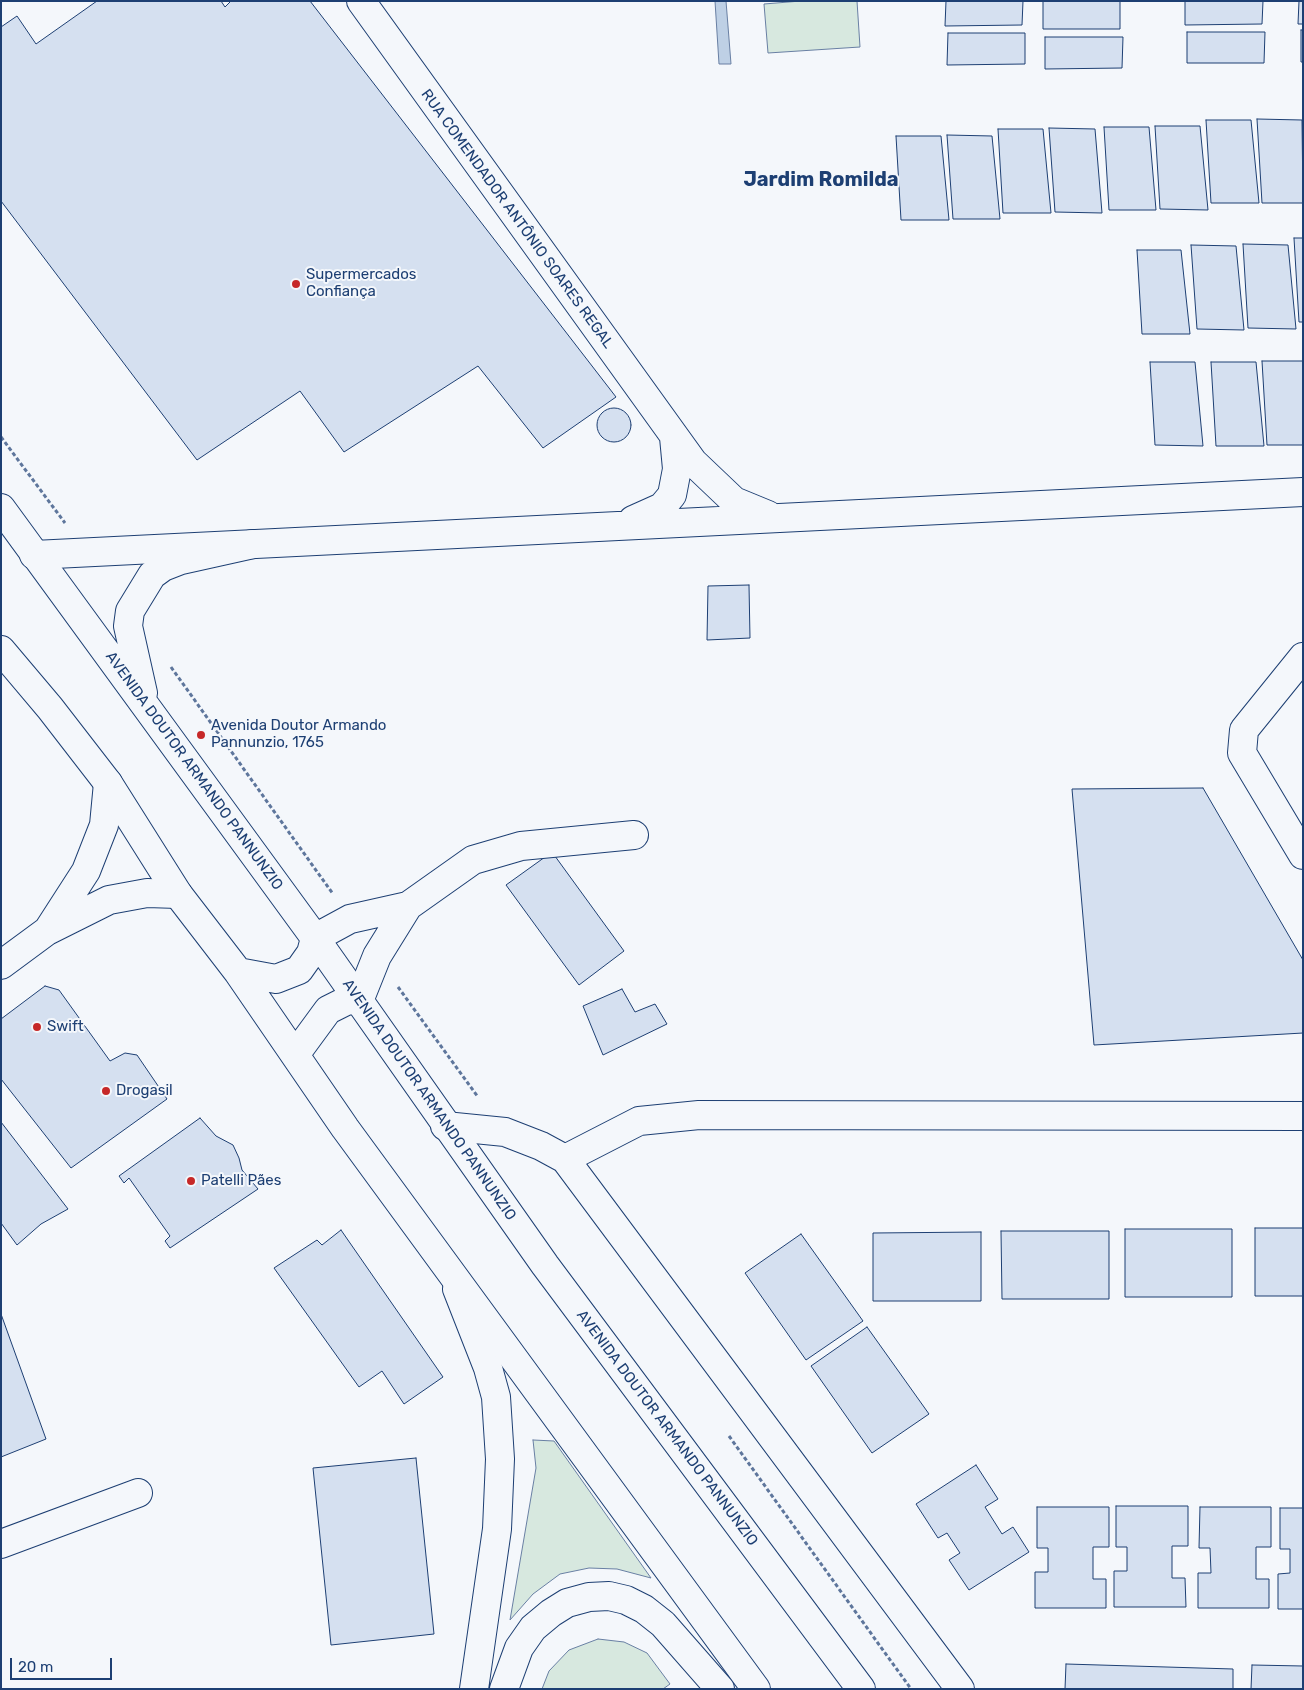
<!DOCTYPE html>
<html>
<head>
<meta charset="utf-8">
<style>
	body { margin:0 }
	#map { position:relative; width:1304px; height:1690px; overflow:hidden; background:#f4f7fb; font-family:Rubik,sans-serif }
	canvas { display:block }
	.frame { position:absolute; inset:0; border:2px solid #1d3f73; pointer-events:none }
	.scale { position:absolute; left:10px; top:1658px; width:102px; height:22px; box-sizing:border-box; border:2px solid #1d3f73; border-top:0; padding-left:6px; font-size:15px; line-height:18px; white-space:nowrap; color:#1d3f73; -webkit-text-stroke:4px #f4f7fb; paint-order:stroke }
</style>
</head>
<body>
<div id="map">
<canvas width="1304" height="1690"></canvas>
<div class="frame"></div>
<div class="scale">20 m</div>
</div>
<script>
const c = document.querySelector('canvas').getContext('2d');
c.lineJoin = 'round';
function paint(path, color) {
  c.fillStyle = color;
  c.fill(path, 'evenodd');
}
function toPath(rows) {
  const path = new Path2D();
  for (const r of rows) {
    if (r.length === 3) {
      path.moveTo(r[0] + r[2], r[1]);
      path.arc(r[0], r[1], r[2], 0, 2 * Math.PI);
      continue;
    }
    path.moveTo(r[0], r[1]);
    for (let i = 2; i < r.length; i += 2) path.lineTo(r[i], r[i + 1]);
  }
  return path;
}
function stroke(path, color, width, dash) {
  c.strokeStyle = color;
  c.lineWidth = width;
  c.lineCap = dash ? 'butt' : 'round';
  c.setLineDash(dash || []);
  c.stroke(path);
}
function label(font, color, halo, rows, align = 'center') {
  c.font = font + ' Rubik,sans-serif';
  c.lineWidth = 4;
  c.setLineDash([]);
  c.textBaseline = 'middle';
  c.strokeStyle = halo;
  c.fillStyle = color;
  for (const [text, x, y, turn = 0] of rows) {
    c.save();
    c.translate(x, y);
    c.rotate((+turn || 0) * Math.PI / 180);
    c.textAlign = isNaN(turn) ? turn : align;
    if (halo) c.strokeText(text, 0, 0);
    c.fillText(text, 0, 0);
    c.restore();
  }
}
const green = toPath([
	[801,1,857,1,860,47,768,53,764,4,801,1],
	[533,1440,554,1441,651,1578,617,1569,589,1568,560,1574,533,1594,510,1620,536,1468,533,1440],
	[598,1639,624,1642,647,1653,670,1684,663,1689,542,1689,549,1671,569,1650,598,1639]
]);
paint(green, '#d7e8df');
stroke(green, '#687fa3', 1);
const water = toPath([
	[715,1,726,1,731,64,719,64,715,1]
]);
paint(water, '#bed0e5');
stroke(water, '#687fa3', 1);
const building = toPath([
	[97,1,221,1,225,7,231,1,310,1,616,397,543,448,478,366,344,452,300,391,197,460,1,201,1,27,17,16,36,44,97,1],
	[946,1,1023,1,1022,25,945,26,946,1],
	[1043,1,1120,1,1120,29,1043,29,1043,1],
	[1185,1,1263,1,1262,24,1185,25,1185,1],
	[1299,1,1303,1,1303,24,1298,24,1299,1],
	[1301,30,1303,30,1303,62,1301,62,1301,30],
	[1187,32,1265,32,1264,63,1187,63,1187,32],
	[948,33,1025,33,1025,64,947,65,948,33],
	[1045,37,1123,37,1122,68,1045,69,1045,37],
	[1257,119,1302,120,1303,203,1262,203,1257,119],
	[1206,120,1251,120,1259,203,1211,203,1206,120],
	[1155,126,1200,126,1208,210,1160,209,1155,126],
	[1104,127,1149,127,1156,210,1109,210,1104,127],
	[1049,128,1095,129,1102,213,1055,212,1049,128],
	[998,129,1043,129,1051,213,1003,213,998,129],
	[947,135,992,136,1000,219,953,219,947,135],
	[896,136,941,136,949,220,901,220,896,136],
	[1294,238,1303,238,1303,322,1299,322,1294,238],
	[1243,244,1288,245,1296,329,1248,328,1243,244],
	[1191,245,1236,246,1244,330,1197,329,1191,245],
	[1137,250,1181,250,1190,334,1142,334,1137,250],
	[1262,361,1303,361,1303,445,1267,445,1262,361],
	[1150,362,1195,362,1203,446,1155,445,1150,362],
	[1211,362,1256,362,1264,446,1216,446,1211,362],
	[614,425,17],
	[749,585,750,638,707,640,708,586,749,585],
	[1203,788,1303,960,1303,1033,1094,1045,1072,789,1203,788],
	[552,852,624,951,579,985,506,885,552,852],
	[45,986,59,990,110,1061,125,1053,137,1055,167,1099,71,1168,1,1079,1,1019,45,986],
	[622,989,635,1012,655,1004,667,1024,603,1055,583,1006,622,989],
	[200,1118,216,1136,233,1145,239,1158,242,1170,258,1189,170,1248,165,1241,170,1236,129,1178,124,1183,119,1176,200,1118],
	[1,1122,68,1209,41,1224,17,1245,1,1223,1,1122],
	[1255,1228,1303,1228,1303,1296,1255,1296,1255,1228],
	[1125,1229,1232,1229,1232,1297,1125,1297,1125,1229],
	[341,1230,443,1377,404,1404,382,1371,359,1387,274,1268,317,1240,322,1245,341,1230],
	[1001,1231,1109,1231,1109,1299,1002,1299,1001,1231],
	[981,1232,981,1301,873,1301,873,1233,981,1232],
	[801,1234,863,1321,806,1360,745,1273,801,1234],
	[1,1314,46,1439,1,1457,1,1314],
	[867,1327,929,1414,872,1453,811,1366,867,1327],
	[416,1458,434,1634,331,1645,313,1468,416,1458],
	[976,1465,998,1499,985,1507,1002,1534,1013,1527,1029,1552,969,1590,949,1560,960,1553,947,1533,938,1538,916,1504,976,1465],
	[1116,1506,1188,1506,1188,1546,1172,1546,1172,1578,1185,1578,1186,1607,1114,1607,1114,1571,1127,1571,1127,1547,1116,1547,1116,1506],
	[1037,1507,1109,1507,1109,1547,1093,1547,1093,1579,1106,1579,1106,1608,1035,1608,1035,1572,1048,1572,1048,1548,1037,1548,1037,1507],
	[1200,1507,1271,1507,1271,1547,1256,1547,1256,1579,1269,1579,1269,1608,1198,1608,1198,1573,1211,1573,1210,1548,1199,1548,1200,1507],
	[1280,1508,1303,1508,1303,1609,1278,1609,1278,1574,1290,1573,1290,1549,1280,1549,1280,1508],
	[1066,1664,1233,1669,1233,1689,1065,1689,1066,1664],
	[1252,1665,1303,1666,1303,1689,1251,1689,1252,1665]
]);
paint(building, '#d5e0f0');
stroke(building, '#1d3f73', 1);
const minor = toPath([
	[361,1,693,462,734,501,768,515],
	[633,520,662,507,672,495,677,469,674,437],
	[34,555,1303,492],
	[1303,657,1244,730,1242,753,1303,855],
	[48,930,86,871,104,825,108,783],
	[315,938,350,919,408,906,473,860,521,846,634,835],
	[1,965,47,931,109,900,147,893,178,894],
	[359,1001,377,956,408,906],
	[445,1126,505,1132,541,1146,565,1159,960,1689],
	[565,1159,639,1121,699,1115,1303,1116],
	[457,1289,488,1368,496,1397,500,1459,497,1529,474,1689],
	[1,1544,138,1493],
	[504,1689,519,1648,533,1628,551,1613,567,1603,589,1597,609,1596,626,1600,644,1609,663,1624,720,1689]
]);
const major = toPath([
	[1,508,315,938,545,1265,861,1689],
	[1,650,50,708,108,783,178,894,238,972,345,1128,756,1689],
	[143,693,128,626,130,611,152,575,163,567,181,560,253,544],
	[238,972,276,979,299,970,311,953,315,938],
	[295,1055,328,1010,348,1000,359,1001]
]);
stroke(minor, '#1d3f73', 30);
stroke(major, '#1d3f73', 30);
stroke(toPath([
	[1,437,65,523],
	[171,667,333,894],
	[398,987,478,1097],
	[729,1436,911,1689]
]), '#5e769c', 3, [4, 2.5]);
stroke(minor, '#f4f7fb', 28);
stroke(major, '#f4f7fb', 28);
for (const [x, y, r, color] of [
	[296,284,5,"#c62828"],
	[201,735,5,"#c62828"],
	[37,1027,5,"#c62828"],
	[106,1091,5,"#c62828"],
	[191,1181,5,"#c62828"]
]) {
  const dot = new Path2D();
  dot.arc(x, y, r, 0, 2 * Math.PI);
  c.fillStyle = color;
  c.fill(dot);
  stroke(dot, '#f4f7fb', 2);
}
label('15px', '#1d3f73', '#f4f7fb', [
	["RUA COMENDADOR ANTÔNIO SOARES REGAL",517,219,54],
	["AVENIDA DOUTOR ARMANDO PANNUNZIO",194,771,54],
	["AVENIDA DOUTOR ARMANDO PANNUNZIO",429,1100,55],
	["AVENIDA DOUTOR ARMANDO PANNUNZIO",667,1428,53]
]);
label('15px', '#1d3f73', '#f4f7fb', [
	["Supermercados",306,275],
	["Confiança",306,292],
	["Avenida Doutor Armando",211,726],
	["Pannunzio, 1765",211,743],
	["Swift",47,1027],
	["Drogasil",116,1091],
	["Patelli Pães",201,1181]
], 'left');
label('bold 20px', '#1d3f73', '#f4f7fb', [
	["Jardim Romilda",821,180]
]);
</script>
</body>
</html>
